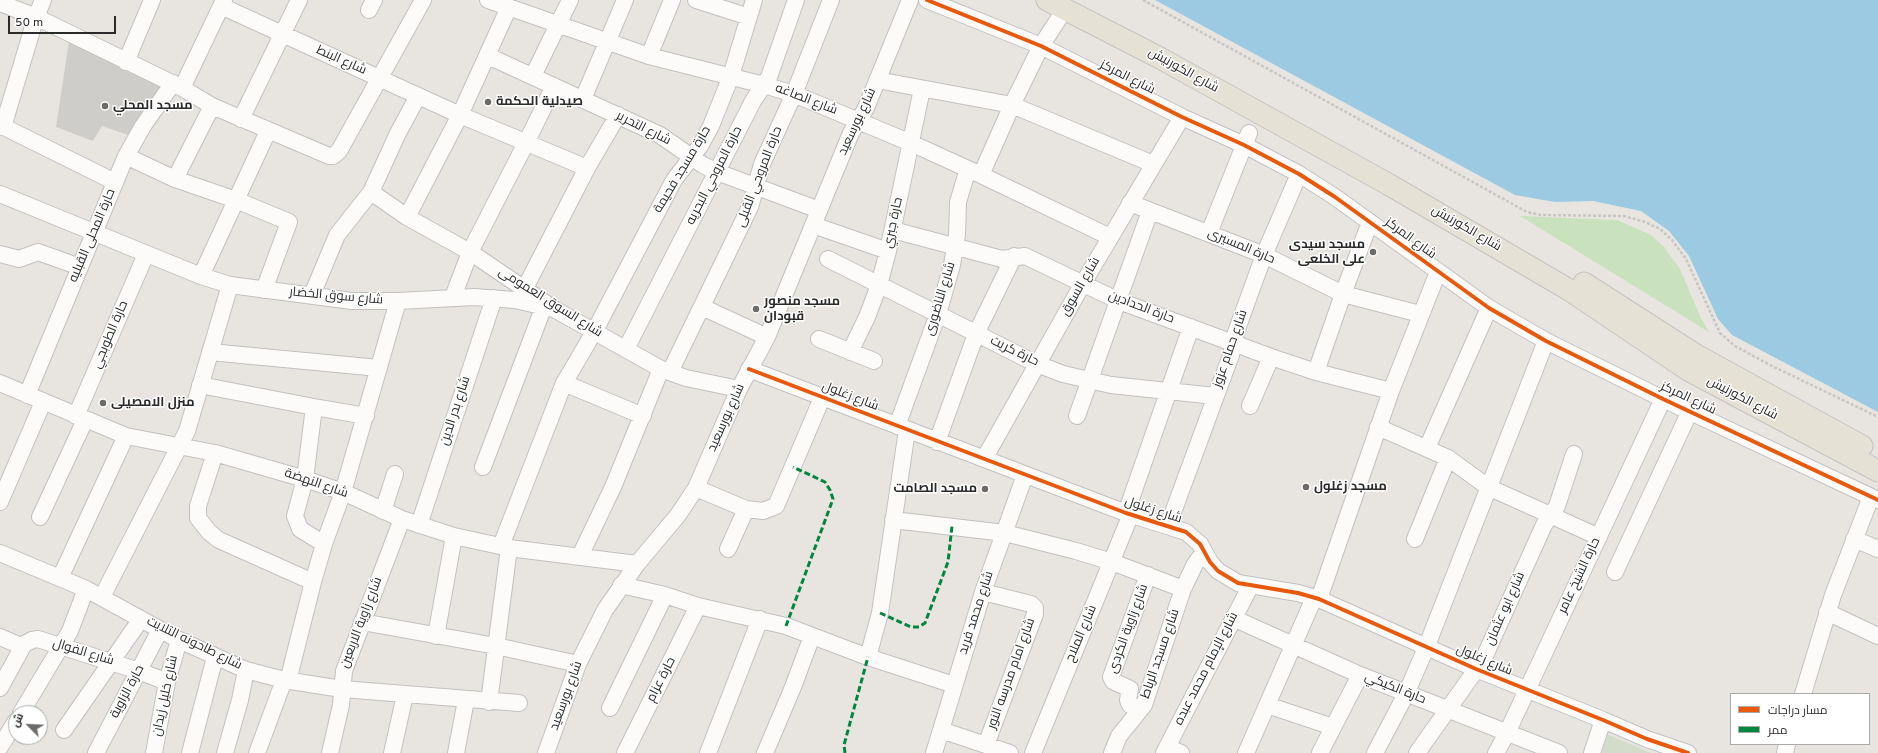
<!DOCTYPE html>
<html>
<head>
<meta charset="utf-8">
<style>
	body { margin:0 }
	#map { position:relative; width:1878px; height:753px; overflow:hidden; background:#e8e5e1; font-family:Overpass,Cairo,sans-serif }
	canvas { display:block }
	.legend { position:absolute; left:1730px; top:693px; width:140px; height:52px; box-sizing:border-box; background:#fff; border:1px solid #aaa; margin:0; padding:5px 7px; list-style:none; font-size:12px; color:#2a2a2a }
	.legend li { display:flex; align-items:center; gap:8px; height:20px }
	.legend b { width:20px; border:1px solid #aaa }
	.north { position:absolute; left:8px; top:705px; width:40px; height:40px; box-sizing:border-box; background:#fff; border:1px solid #aaa; border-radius:50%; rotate:294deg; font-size:11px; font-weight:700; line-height:16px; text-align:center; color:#2a2a2a }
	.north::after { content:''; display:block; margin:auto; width:14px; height:18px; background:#6c6b6a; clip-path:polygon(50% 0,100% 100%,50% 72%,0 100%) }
	.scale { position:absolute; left:8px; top:16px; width:108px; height:18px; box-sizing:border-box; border:2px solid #2a2a2a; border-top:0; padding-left:5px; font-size:12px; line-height:14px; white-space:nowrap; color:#2a2a2a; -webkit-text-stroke:3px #fff; paint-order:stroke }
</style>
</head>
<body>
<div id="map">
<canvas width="1878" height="753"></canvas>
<ul class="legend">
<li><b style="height:5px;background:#e8590c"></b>مسار دراجات</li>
<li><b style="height:5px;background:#00873e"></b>ممر</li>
</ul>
<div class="north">ش</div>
<div class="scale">50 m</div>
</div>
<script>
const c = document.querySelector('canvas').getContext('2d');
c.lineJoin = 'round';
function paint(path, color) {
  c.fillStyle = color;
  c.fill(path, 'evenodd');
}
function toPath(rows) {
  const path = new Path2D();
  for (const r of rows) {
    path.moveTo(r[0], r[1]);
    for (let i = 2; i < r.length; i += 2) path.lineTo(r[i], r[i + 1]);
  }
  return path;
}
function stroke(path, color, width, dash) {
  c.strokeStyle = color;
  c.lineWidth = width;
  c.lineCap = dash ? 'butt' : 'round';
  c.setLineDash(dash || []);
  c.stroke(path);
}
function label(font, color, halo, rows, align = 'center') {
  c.font = font + ' Overpass,Cairo,sans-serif';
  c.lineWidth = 3;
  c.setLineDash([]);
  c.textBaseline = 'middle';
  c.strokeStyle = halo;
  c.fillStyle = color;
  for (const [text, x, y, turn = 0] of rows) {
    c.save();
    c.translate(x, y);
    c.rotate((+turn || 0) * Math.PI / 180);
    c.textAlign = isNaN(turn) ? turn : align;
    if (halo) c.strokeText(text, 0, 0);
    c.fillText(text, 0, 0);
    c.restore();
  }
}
paint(toPath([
	[1520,216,1617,220,1651,235,1664,247,1680,269,1700,316,1709,332]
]), '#c9e1bd');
paint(toPath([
	[1607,734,1651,753,1602,753]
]), '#d3dbca');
paint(toPath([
	[1155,0,1878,0,1878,412,1732,335,1718,319,1689,256,1669,231,1641,211,1593,201,1555,202,1515,195]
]), '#9bcae2');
paint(toPath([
	[69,41,163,85,131,136,102,126,93,141,56,127]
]), '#cfcdca');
const minor = toPath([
	[488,0,649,56,764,85,794,94,911,143,981,175,1110,237],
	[696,0,749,17],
	[927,0,1041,46,1182,117,1244,145,1299,174,1335,197,1489,308,1546,341,1663,399,1878,500],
	[0,3,36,17,182,88,212,106,329,156,333,156,339,151,423,0],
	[221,6,460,115,587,168],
	[369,10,374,0],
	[488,56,660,135,703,165,717,172,819,210],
	[649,56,672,0],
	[126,62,152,0],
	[533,76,570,0],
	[877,80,1012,105,1153,164],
	[182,88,224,0],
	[583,99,625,0],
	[241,119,299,0],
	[0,125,115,182],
	[3,127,36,17,43,0],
	[126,156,175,179,236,200,289,222,264,290],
	[981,175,1012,105,1041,46,1065,9],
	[175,179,212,106],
	[371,192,407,217,470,252,554,309,661,369,686,378,739,389],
	[0,194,201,276,230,285,352,301,398,301,474,297,515,300,554,309],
	[1130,203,1264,255,1343,294,1420,314],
	[407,217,460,115,509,7],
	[813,225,888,251],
	[893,230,1002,259,1025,256,1119,301,1271,357,1316,372,1391,391],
	[1209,233,1249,133],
	[0,254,19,259,38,252,80,267],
	[828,259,1037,364,1063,374,1111,385,1215,396],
	[201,276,268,131],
	[525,288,587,168,618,115],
	[312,295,337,235,371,192,398,133,418,96],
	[453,297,470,252,526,143,554,86],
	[702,307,767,337],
	[819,339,874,361],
	[626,349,753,101,769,77,796,0],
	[210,352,379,368],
	[850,352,867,317,879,285,888,251,922,89],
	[749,369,1126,513,1186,532,1200,544,1210,562,1218,571,1238,583,1298,593,1319,599,1476,669,1603,720,1647,739,1688,753],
	[670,372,750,207,762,164,794,94,831,0],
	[1316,372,1343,294,1370,222],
	[0,383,126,436,215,453,305,479,343,492,402,519,454,536,509,548,637,564],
	[564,383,643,416],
	[200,385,314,407,366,416],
	[27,395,126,156,143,126,173,83],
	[1250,406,1271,357],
	[314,407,305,479,295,516,300,529,324,544],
	[76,416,146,254],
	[1077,416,1150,211],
	[897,426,938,314,952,265,957,235,958,202,968,169],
	[1378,427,1448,458,1488,487,1599,537],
	[937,442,976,334,1014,256],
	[1427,448,1489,308],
	[215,453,198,506,198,518,209,532,219,540,313,582],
	[984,459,1082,285,1182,117],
	[483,467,544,306],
	[696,488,746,509,763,511,776,506,822,398],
	[0,502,43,402],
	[383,511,395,474],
	[1126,513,1191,327],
	[40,517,85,420],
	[893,520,1005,533,1076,551,1112,562,1183,589],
	[419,525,494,298],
	[1168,526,1231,355,1236,332,1264,255,1299,174],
	[1415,539,1448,458],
	[1854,539,1878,549],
	[501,546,564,383,594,332,674,180,700,146,711,126,731,76,754,0],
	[728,549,746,509],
	[0,553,86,589,179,640,246,670,284,680,342,689,519,703],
	[580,556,613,487,661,369],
	[1615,572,1690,411],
	[60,578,126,436],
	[621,585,665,595,698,606,786,626,868,657,954,685],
	[983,592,1031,604,1035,608,1035,614,986,745],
	[102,597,187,431,230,285],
	[1319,599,1391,391,1438,272],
	[1827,612,1878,636],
	[1233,618,1360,675,1559,753],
	[362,622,496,646,578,664],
	[436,636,454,536],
	[0,637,21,646,32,640,38,639,139,671,167,682],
	[868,657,880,613,907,430],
	[288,681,313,582,324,544,343,492,398,301],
	[0,688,23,646],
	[1803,694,1833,595,1871,497],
	[489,702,509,548],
	[1267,705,1333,727],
	[610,708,665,595],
	[1141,709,1130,705,1128,700,1130,689,1113,681,1111,677,1148,575],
	[21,713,70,631,86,589],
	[64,730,141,619],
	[941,730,1010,753],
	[0,747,16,721],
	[1167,747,1181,753],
	[96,753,160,630],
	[154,753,167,682,179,640],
	[190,753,215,657],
	[225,753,240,700,246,670],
	[257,753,284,680],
	[330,753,341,705,344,671,402,519],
	[392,753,405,695],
	[456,753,466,700],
	[546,753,578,664,605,610,637,564,678,515,696,488,739,389,767,337,851,133,866,108,910,0],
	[625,753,698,606],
	[708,753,760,619],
	[765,753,793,687,812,636],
	[934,753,983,592,1025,475],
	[1033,753,1131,514],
	[1112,753,1119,736,1144,705,1183,589,1195,564,1204,552],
	[1164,753,1251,585],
	[1246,753,1314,598],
	[1320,753,1360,675],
	[1375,753,1406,694,1426,648,1546,341],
	[1417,753,1483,660,1544,525,1557,506,1574,454],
	[1496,753,1507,733,1663,399],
	[1592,753,1603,720],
	[1785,753,1787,744]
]);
const major = toPath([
	[1047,0,1160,58,1388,184,1571,291,1688,370,1878,471],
	[1584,283,1696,355,1862,446]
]);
stroke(minor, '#c2c1c1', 18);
stroke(major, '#c4c3c2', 23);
stroke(toPath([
	[1143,0,1527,212,1541,215,1624,216,1645,222,1660,229,1672,240,1686,259,1720,333,1735,346,1770,365,1878,417]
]), '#c6c6c5', 2.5, [3, 2]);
stroke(minor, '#fcfbfa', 16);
stroke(major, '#e5e2d5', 21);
stroke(toPath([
	[880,613,911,627,919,627,925,623,948,562,952,526],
	[786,626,833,499,830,490,825,482,793,467],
	[845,753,844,745,868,657]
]), '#00873e', 3, [6, 3]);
stroke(toPath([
	[927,0,1041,46,1182,117,1244,145,1299,174,1335,197,1489,308,1546,341,1663,399,1878,500],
	[749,369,1126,513,1186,532,1200,544,1210,562,1218,571,1238,583,1298,593,1319,599,1476,669,1603,720,1647,739,1688,753]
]), '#e8590c', 4);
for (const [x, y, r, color] of [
	[488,102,4,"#6c6b6a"],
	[105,106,4,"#6c6b6a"],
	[1373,252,4,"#6c6b6a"],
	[756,309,4,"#6c6b6a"],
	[103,403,4,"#6c6b6a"],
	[1306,487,4,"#6c6b6a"],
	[985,489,4,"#6c6b6a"]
]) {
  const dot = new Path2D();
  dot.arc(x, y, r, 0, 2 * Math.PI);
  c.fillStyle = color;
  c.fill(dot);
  stroke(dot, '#fff', 1.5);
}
label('13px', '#2a2a2a', '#fff', [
	["شارع البنط",341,61,24],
	["شارع الكورنيش",1183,71,29],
	["شارع المركز",1127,78,27],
	["شارع الصاغه",806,100,21],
	["شارع بورسعيد",858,122,-65],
	["شارع التحرير",643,129,27],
	["حارة مسجد فحيمة",683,170,-59],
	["حارة المروحي البحريه",715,176,-63],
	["حارة المروحي القبلى",760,177,-69],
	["حارة جبري",894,223,-78],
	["شارع الكورنيش",1466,229,30],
	["حارة المحلى القبليه",93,236,-67],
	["شارع المركز",1410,239,36],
	["حارة المسيرى",1241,247,23],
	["شارع السوق",1081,287,-60],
	["شارع سوق الخضار",336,297,5],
	["شارع الناضورى",941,299,-73],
	["شارع السوق العمومى",550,303,32],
	["حارة الحدادين",1141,308,21],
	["حارة الطوبجي",111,335,-67],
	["شارع حمام عزوز",1231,349,-71],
	["حارة كريت",1014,352,26],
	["شارع زغلول",850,397,21],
	["شارع المركز",1688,399,25],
	["شارع الكورنيش",1742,399,28],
	["شارع بدر الدين",456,411,-72],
	["شارع بورسعيد",727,418,-66],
	["شارع النهضة",316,484,19],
	["شارع زغلول",1153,511,18],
	["حارة الشيخ عامر",1580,576,-65],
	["شارع ابو عثمان",1506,609,-66],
	["شارع محمد فريد",977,613,-72],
	["شارع زاوية الاربعين",362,623,-69],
	["شارع زاوية الكردى",1129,629,-70],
	["شارع الملاح",1082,634,-67],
	["شارع طاحونه التلايت",194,644,26],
	["شارع الفوال",83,653,17],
	["شارع مسجد الرباط",1161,654,-71],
	["شارع زغلول",1484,661,23],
	["شارع الإمام محمد عبده",1207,669,-63],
	["شارع امام مدرسه النور",1012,674,-70],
	["حارة عزام",662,680,-63],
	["حارة الكيكي",1395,689,22],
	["حارة الزاوية",128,692,-62],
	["شارع خليل زيدان",166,696,-78],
	["شارع بورسعيد",567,696,-70]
]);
label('bold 13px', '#2a2a2a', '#fff', [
	["صيدلية الحكمة",496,102],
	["مسجد المحلي",113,106],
	["مسجد سيدى",1365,245,"right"],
	["على الخلعى",1365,260,"right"],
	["مسجد منصور",764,302],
	["قبودان",764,317],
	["منزل الامصيلى",111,403],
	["مسجد زغلول",1314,487],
	["مسجد الصامت",977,489,"right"]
], 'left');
</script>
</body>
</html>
